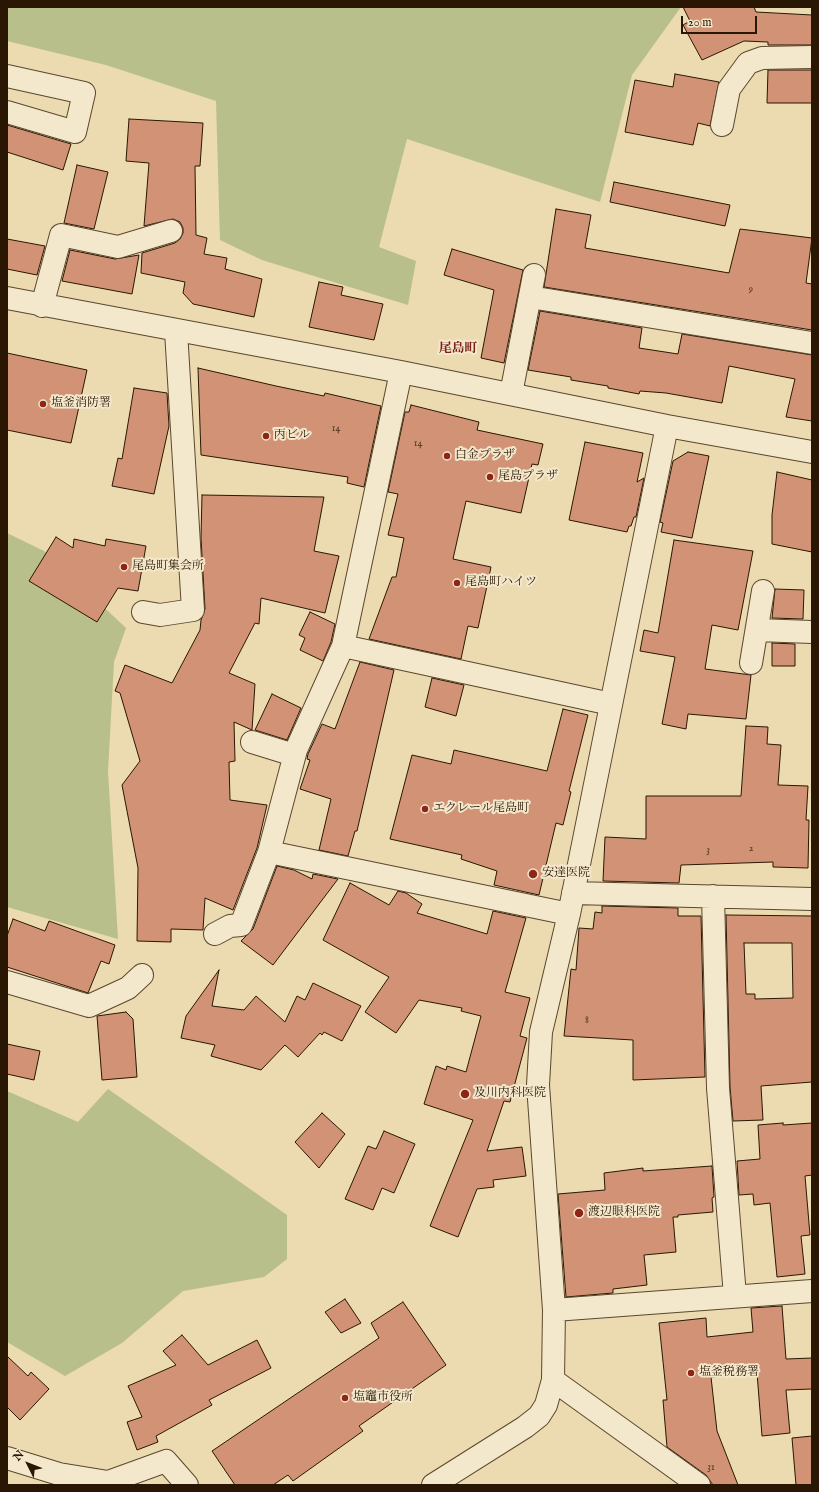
<!DOCTYPE html>
<html>
<head>
<meta charset="utf-8">
<style>
	body { margin:0 }
	#map { position:relative; width:819px; height:1492px; overflow:hidden; background:#ecdab0; font-family:"IM FELL English",serif }
	canvas { display:block }
	.frame { position:absolute; inset:0; border:8px solid #2a1703; pointer-events:none }
	.north { position:absolute; left:8px; top:1444px; width:40px; height:40px; -webkit-text-stroke:3px #f3e7cc; paint-order:stroke; rotate:312deg; font-size:11px; font-weight:700; line-height:16px; text-align:center; color:#2a1703 }
	.north::after { content:''; display:block; margin:auto; width:14px; height:18px; background:#2a1703; clip-path:polygon(50% 0,100% 100%,50% 72%,0 100%) }
	.scale { position:absolute; left:681px; top:16px; width:76px; height:18px; box-sizing:border-box; border:2px solid #2a1703; border-top:0; padding-left:5px; font-size:12px; line-height:14px; white-space:nowrap; color:#2a1703; -webkit-text-stroke:3px #f3e7cc; paint-order:stroke }
</style>
</head>
<body>
<div id="map">
<canvas width="819" height="1492"></canvas>
<div class="frame"></div>
<div class="north">N</div>
<div class="scale">20 m</div>
</div>
<script>
const c = document.querySelector('canvas').getContext('2d');
c.lineJoin = 'round';
function paint(path, color) {
  c.fillStyle = color;
  c.fill(path, 'evenodd');
}
function toPath(rows) {
  const path = new Path2D();
  for (const r of rows) {
    path.moveTo(r[0], r[1]);
    for (let i = 2; i < r.length; i += 2) path.lineTo(r[i], r[i + 1]);
  }
  return path;
}
function stroke(path, color, width, dash) {
  c.strokeStyle = color;
  c.lineWidth = width;
  c.lineCap = dash ? 'butt' : 'round';
  c.setLineDash(dash || []);
  c.stroke(path);
}
function label(font, color, halo, rows, align = 'center') {
  c.font = font + ' "IM FELL English","Noto Serif JP",serif';
  c.lineWidth = 4;
  c.setLineDash([]);
  c.textBaseline = 'middle';
  c.strokeStyle = halo;
  c.fillStyle = color;
  for (const [text, x, y, turn = 0] of rows) {
    c.save();
    c.translate(x, y);
    c.rotate((+turn || 0) * Math.PI / 180);
    c.textAlign = isNaN(turn) ? turn : align;
    if (halo) c.strokeText(text, 0, 0);
    c.fillText(text, 0, 0);
    c.restore();
  }
}
paint(toPath([
	[7,7,681,7,632,75,600,202,407,139,379,247,416,261,408,305,262,260,220,240,216,101,106,65,7,41],
	[7,533,44,551,126,628,114,662,108,771,118,939,7,907],
	[108,1089,287,1215,287,1259,264,1277,183,1291,122,1343,65,1376,7,1342,7,1091,78,1122]
]), '#b8bf8b');
const building = toPath([
	[683,7,754,7,756,12,812,15,812,45,768,45,768,42,744,41,702,60,683,25,690,21,683,7],
	[768,70,812,70,812,103,767,103,768,70],
	[675,74,719,82,710,126,698,123,693,145,625,132,635,80,673,87,675,74],
	[129,119,203,123,200,166,195,166,196,235,207,238,204,254,227,258,225,269,262,279,254,317,193,304,183,293,185,282,141,273,142,253,175,243,180,239,183,233,183,228,180,222,173,219,144,226,149,163,126,161,129,119],
	[7,125,71,144,63,170,7,152,7,125],
	[77,165,108,172,94,229,64,223,77,165],
	[614,182,730,205,725,226,610,202,614,182],
	[556,209,591,215,585,248,729,273,740,229,812,238,806,283,812,284,812,330,544,287,556,209],
	[7,239,45,246,37,275,7,269,7,239],
	[452,249,523,270,504,363,481,358,494,290,444,275,452,249],
	[70,250,115,259,139,255,132,294,62,281,70,250],
	[319,282,343,287,341,295,383,304,374,340,309,327,319,282],
	[540,311,642,328,639,348,678,354,682,334,812,355,812,421,786,417,795,379,729,366,722,403,666,393,640,391,639,394,608,388,608,386,571,380,571,377,528,370,540,311],
	[7,353,87,370,71,443,7,430,7,353],
	[198,368,276,386,324,396,325,393,381,406,364,487,347,483,348,477,201,455,198,368],
	[134,388,167,393,169,426,154,494,112,486,118,458,122,459,134,388],
	[411,405,479,422,477,430,543,444,538,465,532,464,521,513,466,501,453,559,491,567,478,628,468,626,461,659,369,639,392,577,396,577,404,538,388,535,398,494,388,492,405,412,409,412,411,405],
	[585,442,643,453,637,482,644,478,636,517,634,517,631,526,629,526,627,532,569,520,585,442],
	[688,452,709,456,692,538,661,532,663,523,660,522,673,461,688,452],
	[777,472,812,480,812,552,772,544,772,515,777,472],
	[202,495,324,497,314,551,339,556,325,613,261,598,259,624,255,623,229,673,255,684,252,730,234,722,235,761,229,762,230,800,267,805,257,848,233,910,205,898,203,930,171,929,171,942,137,941,138,868,122,785,140,761,120,693,115,691,125,665,172,683,200,630,201,620,205,609,201,538,202,495],
	[56,537,73,548,74,539,105,546,106,539,146,546,138,591,118,588,97,622,29,581,56,537],
	[674,540,753,551,738,630,712,625,705,669,751,675,746,719,688,714,686,729,662,724,675,657,640,651,644,630,658,633,674,540],
	[775,589,804,590,803,619,772,618,775,589],
	[310,612,335,624,331,642,323,661,300,650,305,638,299,635,310,612],
	[772,643,795,644,795,666,772,666,772,643],
	[360,662,394,670,357,831,355,831,348,856,319,850,331,799,300,789,310,760,307,759,308,754,322,724,335,729,360,662],
	[432,678,464,685,456,716,425,707,432,678],
	[272,694,301,708,287,740,255,730,272,694],
	[563,709,588,715,569,791,571,792,563,825,556,823,539,895,494,885,497,871,461,859,462,855,390,839,412,755,451,764,454,750,547,771,563,709],
	[746,726,768,727,767,744,781,745,778,785,808,786,806,820,809,820,808,868,773,867,773,862,681,865,679,883,603,881,605,837,646,839,646,796,741,796,746,726],
	[277,866,294,870,312,879,313,874,338,879,273,965,241,941,253,929,277,866],
	[350,883,389,905,398,891,406,893,422,904,417,913,487,934,493,911,526,918,505,992,530,998,520,1036,527,1038,510,1102,504,1101,487,1151,522,1147,526,1176,493,1180,494,1187,477,1189,458,1237,430,1226,473,1120,424,1104,436,1066,446,1070,447,1066,466,1072,481,1016,461,1011,462,1008,419,1000,396,1033,365,1012,389,977,323,940,350,883],
	[602,906,678,908,678,916,701,916,705,1077,633,1080,633,1040,564,1036,571,969,576,970,579,928,593,929,595,912,602,913,602,906],
	[726,915,812,916,812,1082,761,1086,763,1120,733,1121,730,1087,726,915],
	[744,943,792,943,793,998,755,999,755,994,746,994,744,943],
	[13,919,45,931,49,921,115,945,109,964,101,961,88,993,7,967,7,936,13,919],
	[219,970,212,1006,244,1010,256,996,285,1022,297,996,305,1000,313,983,361,1006,342,1041,324,1032,322,1035,320,1033,298,1057,285,1045,261,1070,211,1056,215,1045,181,1038,186,1016,219,970],
	[126,1012,133,1019,137,1077,102,1080,97,1016,126,1012],
	[7,1044,40,1051,34,1080,7,1074,7,1044],
	[322,1113,345,1134,319,1168,295,1142,322,1113],
	[783,1123,783,1125,812,1123,812,1175,805,1176,810,1235,801,1236,805,1274,777,1277,770,1203,754,1205,753,1194,739,1195,737,1161,760,1159,758,1125,783,1123],
	[384,1131,415,1144,394,1193,382,1188,373,1210,345,1199,368,1146,376,1149,384,1131],
	[712,1166,714,1197,712,1198,713,1212,678,1215,678,1217,673,1217,676,1252,644,1255,647,1285,613,1289,613,1293,566,1297,558,1194,605,1190,604,1173,643,1168,643,1171,712,1166],
	[345,1299,361,1323,341,1333,325,1312,345,1299],
	[403,1302,446,1365,359,1426,363,1431,293,1481,288,1475,273,1485,235,1485,212,1451,379,1338,371,1323,403,1302],
	[782,1306,786,1359,812,1358,812,1389,786,1390,790,1433,762,1436,757,1373,711,1377,717,1431,738,1485,713,1485,706,1475,667,1447,663,1400,667,1400,659,1323,706,1318,707,1337,753,1332,751,1308,782,1306],
	[182,1335,208,1365,257,1340,271,1368,209,1400,212,1405,156,1436,158,1442,137,1450,127,1422,142,1417,128,1386,176,1365,163,1351,182,1335],
	[7,1356,28,1376,31,1372,49,1389,20,1420,7,1407,7,1356],
	[812,1436,812,1485,796,1485,792,1438,812,1436]
]);
paint(building, '#d19275');
stroke(building, '#2a1703', 1);
const minor = toPath([
	[7,76,84,93,75,132,7,112],
	[722,125,729,89,748,63,762,58,812,57],
	[530,297,812,343],
	[7,298,401,372,667,426,812,452],
	[42,306,61,235,118,247,171,231],
	[511,394,534,275],
	[143,612,160,615,193,610,176,331],
	[757,630,812,632],
	[343,646,611,704],
	[751,663,763,591],
	[252,742,294,755],
	[269,852,569,914],
	[573,893,812,899],
	[713,896,718,1088,735,1296],
	[215,934,230,926,241,925,269,852,296,750,343,646,401,372],
	[7,982,89,1006,128,988,142,975],
	[554,1310,812,1291],
	[553,1380,699,1485],
	[7,1458,59,1474,108,1482,166,1461,187,1485],
	[433,1485,525,1427,539,1416,546,1405,553,1380,554,1310,538,1085,541,1032,569,914,667,426]
]);
stroke(minor, '#5a482e', 24);
stroke(minor, '#f3e7cc', 22);
for (const [x, y, r, color] of [
	[43,404,4,"#8f2418"],
	[266,436,4,"#8f2418"],
	[447,456,4,"#8f2418"],
	[490,477,4,"#8f2418"],
	[124,567,4,"#8f2418"],
	[457,583,4,"#8f2418"],
	[425,809,4,"#8f2418"],
	[533,874,5,"#8f2418"],
	[465,1094,5,"#8f2418"],
	[579,1213,5,"#8f2418"],
	[691,1373,4,"#8f2418"],
	[345,1398,4,"#8f2418"]
]) {
  const dot = new Path2D();
  dot.arc(x, y, r, 0, 2 * Math.PI);
  c.fillStyle = color;
  c.fill(dot);
  stroke(dot, '#f3e7cc', 1.5);
}
label('10px', '#543620', null, [
	["9",751,290],
	["14",336,429],
	["14",418,444],
	["2",751,849],
	["3",708,851],
	["8",587,1021],
	["31",711,1468]
]);
label('12px', '#2a1703', '#f3e7cc', [
	["塩釜消防署",51,404],
	["丙ビル",274,436],
	["白金プラザ",455,456],
	["尾島プラザ",498,477],
	["尾島町集会所",132,567],
	["尾島町ハイツ",465,583],
	["エクレール尾島町",433,809],
	["安達医院",542,874],
	["及川内科医院",474,1094],
	["渡辺眼科医院",588,1213],
	["塩釜税務署",699,1373],
	["塩竈市役所",353,1398]
], 'left');
label('bold 13px', '#7a1f14', '#f3e7cc', [
	["尾島町",458,349]
]);
</script>
</body>
</html>
